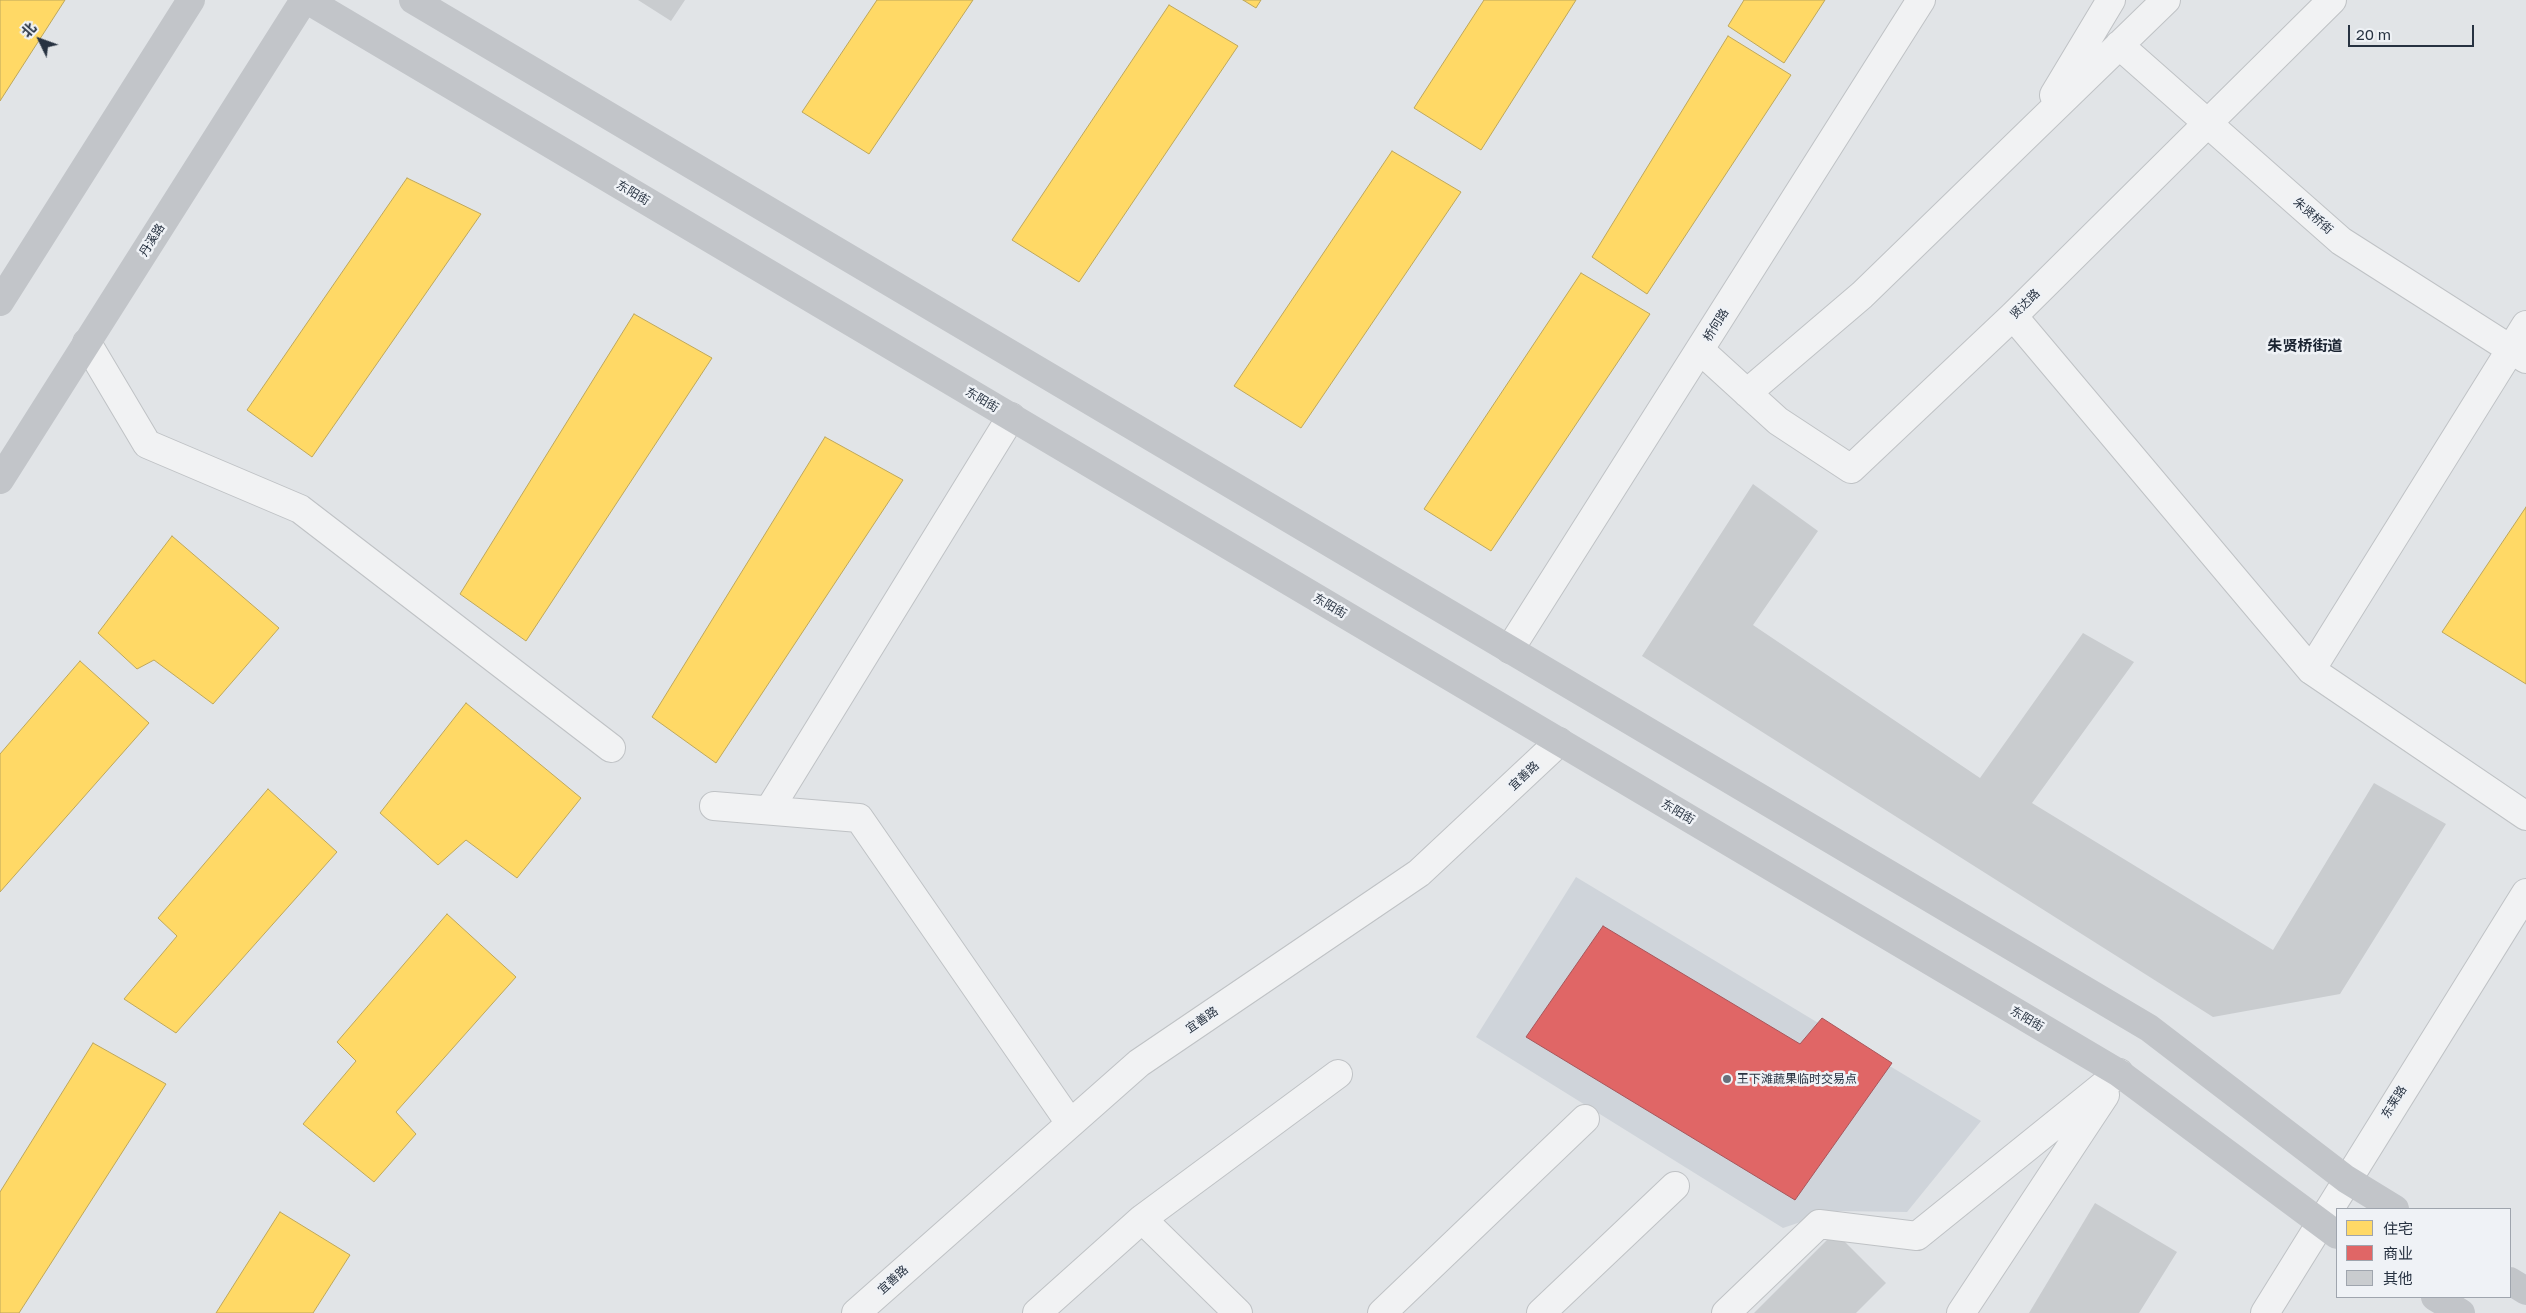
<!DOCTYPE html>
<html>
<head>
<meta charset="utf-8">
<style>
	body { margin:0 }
	#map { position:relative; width:2526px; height:1313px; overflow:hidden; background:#e1e4e7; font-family:"Golos Text","Noto Sans SC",sans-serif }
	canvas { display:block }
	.legend { position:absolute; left:2336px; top:1208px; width:175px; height:90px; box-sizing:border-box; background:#eff2f6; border:1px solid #9fa5ae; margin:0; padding:6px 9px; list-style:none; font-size:15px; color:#273241 }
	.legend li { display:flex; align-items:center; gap:10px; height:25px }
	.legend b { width:25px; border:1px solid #9fa5ae }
	.north { position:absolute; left:15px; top:15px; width:50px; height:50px; -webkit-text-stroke:4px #eff2f6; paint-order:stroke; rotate:312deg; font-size:14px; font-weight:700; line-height:20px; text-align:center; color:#273241 }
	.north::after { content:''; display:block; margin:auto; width:18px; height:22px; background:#273241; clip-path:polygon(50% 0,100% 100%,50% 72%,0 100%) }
	.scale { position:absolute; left:2348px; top:25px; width:126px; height:22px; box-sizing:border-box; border:2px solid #273241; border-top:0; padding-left:6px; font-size:15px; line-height:18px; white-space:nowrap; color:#273241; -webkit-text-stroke:4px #eff2f6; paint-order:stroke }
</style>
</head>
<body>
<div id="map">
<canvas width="2526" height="1313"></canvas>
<ul class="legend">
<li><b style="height:14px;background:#ffd966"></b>住宅</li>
<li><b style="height:14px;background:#e06666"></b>商业</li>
<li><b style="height:14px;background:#c9cccf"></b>其他</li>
</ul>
<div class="north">北</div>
<div class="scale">20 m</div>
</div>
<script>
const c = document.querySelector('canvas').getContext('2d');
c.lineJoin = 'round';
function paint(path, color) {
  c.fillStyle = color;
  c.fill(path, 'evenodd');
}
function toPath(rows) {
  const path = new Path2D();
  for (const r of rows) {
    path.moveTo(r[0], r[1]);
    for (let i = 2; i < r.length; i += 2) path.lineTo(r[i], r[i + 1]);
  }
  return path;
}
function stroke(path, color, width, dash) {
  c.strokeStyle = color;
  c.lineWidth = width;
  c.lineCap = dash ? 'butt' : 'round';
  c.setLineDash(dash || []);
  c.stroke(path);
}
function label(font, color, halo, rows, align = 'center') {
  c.font = font + ' "Golos Text","Noto Sans SC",sans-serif';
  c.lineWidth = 5;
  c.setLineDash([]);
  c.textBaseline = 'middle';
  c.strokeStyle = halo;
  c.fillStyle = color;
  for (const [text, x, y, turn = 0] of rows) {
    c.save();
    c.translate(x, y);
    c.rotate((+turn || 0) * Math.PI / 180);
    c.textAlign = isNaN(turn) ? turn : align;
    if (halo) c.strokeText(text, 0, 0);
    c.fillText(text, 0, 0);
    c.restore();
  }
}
paint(toPath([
	[1576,877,1981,1121,1907,1212,1833,1211,1783,1228,1476,1037]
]), '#cfd4da');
const homes = toPath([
	[0,0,65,0,0,101,0,0],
	[877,0,973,0,869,154,802,112,877,0],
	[1243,0,1261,0,1256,8,1243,0],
	[1484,0,1576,0,1481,150,1414,108,1484,0],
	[1744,0,1825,0,1784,63,1728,26,1744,0],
	[1169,5,1238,46,1079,282,1012,240,1169,5],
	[1728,36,1791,75,1647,294,1592,257,1728,36],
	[1392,151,1461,192,1301,428,1234,386,1392,151],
	[407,178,481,214,312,457,247,410,407,178],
	[1581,273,1650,314,1491,551,1424,509,1581,273],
	[634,314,712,358,526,641,460,594,634,314],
	[825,437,903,480,716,763,652,717,825,437],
	[2526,507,2526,684,2442,632,2526,507],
	[172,536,279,628,213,704,154,660,137,669,98,633,172,536],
	[80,661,149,723,0,892,0,754,80,661],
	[466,703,581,798,517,878,466,840,438,865,380,813,466,703],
	[268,789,337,852,176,1033,124,999,177,936,158,918,268,789],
	[447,914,516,977,396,1112,416,1134,374,1182,303,1124,356,1061,337,1042,447,914],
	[93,1043,166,1084,19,1313,0,1313,0,1192,93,1043],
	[280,1212,350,1255,313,1313,216,1313,280,1212]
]);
paint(homes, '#ffd966');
stroke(homes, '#bea75b', 1);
const shops = toPath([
	[1603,926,1800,1044,1822,1018,1892,1063,1795,1200,1526,1037,1603,926]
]);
paint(shops, '#e06666');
stroke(shops, '#a8565b', 1);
paint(toPath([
	[638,0,685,0,671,21],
	[1753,484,1818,531,1753,625,1980,778,2083,633,2134,662,2032,803,2273,950,2374,783,2446,824,2340,994,2213,1017,1642,656],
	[2095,1203,2177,1252,2139,1313,2029,1313],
	[1835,1232,1886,1283,1856,1313,1754,1313]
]), '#c9cccf');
const minor = toPath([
	[2119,45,2341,241,2526,359],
	[2054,95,2111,0],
	[2013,316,2311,670,2526,816],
	[87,343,147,444,300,509,611,748],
	[1700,350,1778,421,1851,469,2013,316,2332,0],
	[1747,393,1862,295,2166,0],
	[2311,670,2526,325],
	[714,806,859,818,1070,1123],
	[769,810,1011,417],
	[1142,1219,1238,1313],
	[856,1313,1139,1063,1419,873,1559,742],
	[1037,1313,1142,1219,1338,1074],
	[1382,1313,1585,1119],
	[1541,1313,1675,1186],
	[1726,1313,1819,1224,1917,1236,2119,1073],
	[1961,1313,2105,1095]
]);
const tertiary = toPath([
	[1510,649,1921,0],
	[2265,1313,2526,893]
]);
stroke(minor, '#bfc2c5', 30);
stroke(tertiary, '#bfc2c5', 30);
stroke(minor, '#f1f2f3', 28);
stroke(tertiary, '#f1f2f3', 28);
stroke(toPath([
	[307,0,2119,1073,2337,1235],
	[413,0,2149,1028,2346,1179,2395,1209],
	[0,302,191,0],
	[0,480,304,0],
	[2510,1281,2526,1291],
	[2435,1297,2461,1313]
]), '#c2c5c9', 28);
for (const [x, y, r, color] of [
	[1727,1079,5,"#68707b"]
]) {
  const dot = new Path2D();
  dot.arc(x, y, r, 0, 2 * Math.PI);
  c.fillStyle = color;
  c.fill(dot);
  stroke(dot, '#eff2f6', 2);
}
label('12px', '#273241', '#eff2f6', [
	["东阳街",633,193,31],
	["朱贤桥街",2313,216,41],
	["丹溪路",152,240,-58],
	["贤达路",2025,304,-45],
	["桥何路",1716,325,-58],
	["东阳街",982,400,31],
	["东阳街",1330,606,31],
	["宜善路",1524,776,-43],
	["东阳街",1678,812,31],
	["东阳街",2027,1019,31],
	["宜善路",1202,1020,-34],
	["东莱路",2394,1102,-58],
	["宜善路",893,1280,-42]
]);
label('12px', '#273241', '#eff2f6', [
	["王下滩蔬果临时交易点",1737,1079]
], 'left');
label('bold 15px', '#1a2331', '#eff2f6', [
	["朱贤桥街道",2305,346]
]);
</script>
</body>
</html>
